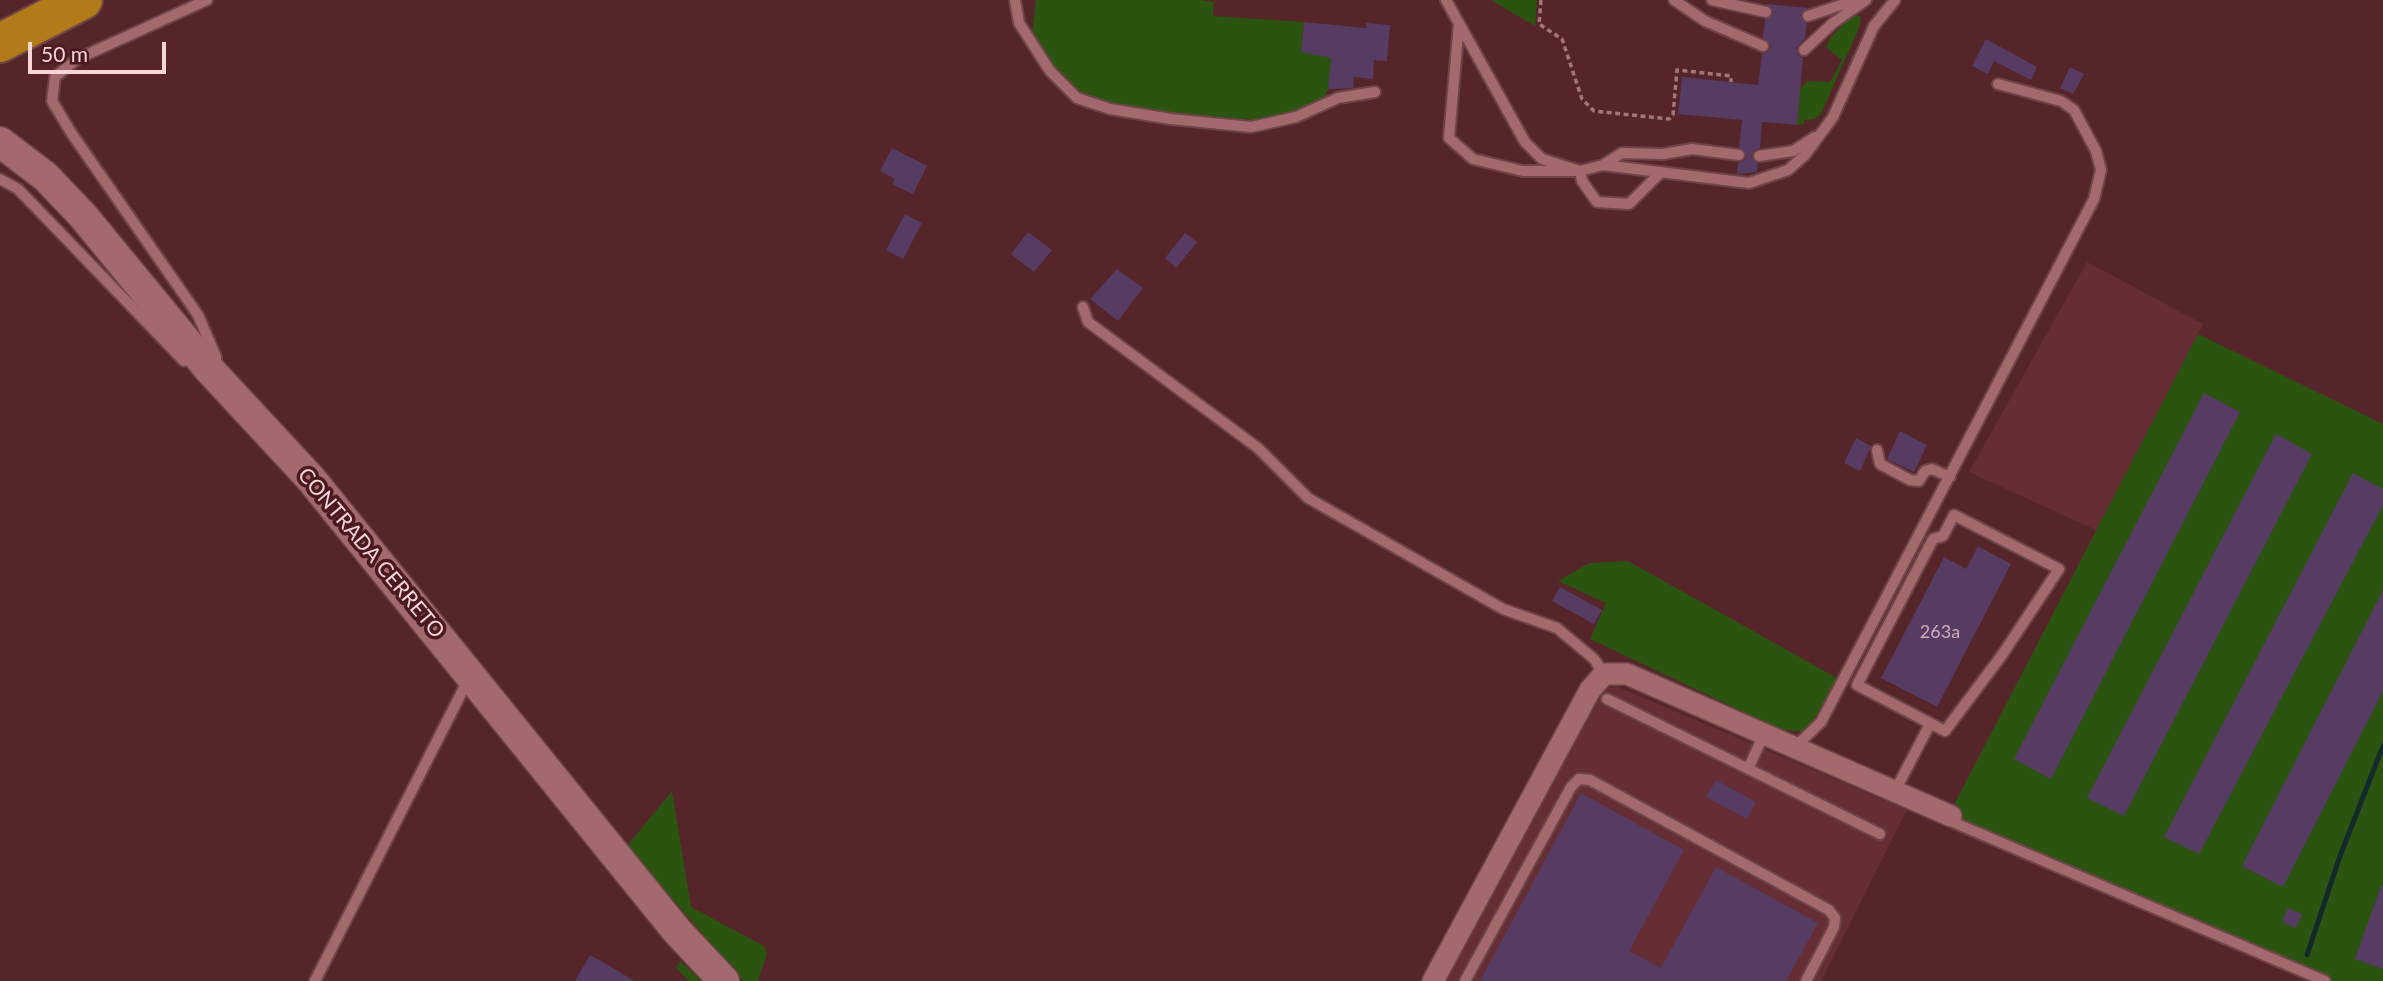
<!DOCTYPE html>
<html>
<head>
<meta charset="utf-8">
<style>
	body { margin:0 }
	#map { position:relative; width:2383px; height:981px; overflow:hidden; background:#56252a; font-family:Lato,sans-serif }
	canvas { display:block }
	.scale { position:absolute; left:28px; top:42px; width:138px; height:32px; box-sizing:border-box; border:4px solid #f6d5d6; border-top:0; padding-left:9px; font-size:21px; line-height:24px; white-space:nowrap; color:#f6d5d6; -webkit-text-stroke:5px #4a1a20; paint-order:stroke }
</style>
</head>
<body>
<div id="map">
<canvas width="2383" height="981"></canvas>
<div class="scale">50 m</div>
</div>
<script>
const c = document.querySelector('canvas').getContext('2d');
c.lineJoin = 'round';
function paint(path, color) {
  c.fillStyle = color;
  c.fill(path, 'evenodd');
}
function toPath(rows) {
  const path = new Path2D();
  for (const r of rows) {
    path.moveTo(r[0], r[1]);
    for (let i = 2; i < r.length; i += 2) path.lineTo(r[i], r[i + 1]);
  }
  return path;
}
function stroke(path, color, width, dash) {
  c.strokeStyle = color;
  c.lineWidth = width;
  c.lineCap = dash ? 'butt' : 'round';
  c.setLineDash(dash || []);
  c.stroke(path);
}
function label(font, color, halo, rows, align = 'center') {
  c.font = font + ' Lato,sans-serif';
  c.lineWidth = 7;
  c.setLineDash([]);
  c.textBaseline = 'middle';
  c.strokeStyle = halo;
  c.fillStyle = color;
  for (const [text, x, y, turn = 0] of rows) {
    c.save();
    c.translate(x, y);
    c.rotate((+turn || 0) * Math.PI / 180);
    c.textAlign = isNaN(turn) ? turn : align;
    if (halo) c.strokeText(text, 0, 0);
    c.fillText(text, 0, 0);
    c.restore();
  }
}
paint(toPath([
	[2087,262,2203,324,2098,531,1969,472],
	[1616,686,1907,810,1821,981,1445,981,1605,688]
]), '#652e34');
paint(toPath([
	[1036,0,1201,0,1214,2,1213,16,1304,22,1301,51,1331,58,1328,89,1324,99,1267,121,1148,111,1099,101,1071,86,1037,46,1032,34],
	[1491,0,1537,0,1535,26],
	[1854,14,1861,17,1859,28,1821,114,1815,119,1804,120,1804,124,1797,125,1800,89,1807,81,1830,82,1842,60,1826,47,1832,36],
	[2198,334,2383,424,2383,981,2312,981,1944,824],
	[1628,561,1837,678,1813,721,1803,732,1779,729,1590,639,1606,603,1558,581,1589,563],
	[672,791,691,907,764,946,767,954,758,981,743,981,627,846],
	[680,961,702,981,689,981,676,968]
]), '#2c5411');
stroke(toPath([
	[2307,955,2340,856,2383,746]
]), '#142a2a', 5);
paint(toPath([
	[1766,4,1808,8,1800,15,1807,24,1805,38,1796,48,1798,55,1803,58,1797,125,1762,122,1760,148,1754,150,1751,156,1758,164,1757,172,1737,174,1738,163,1745,160,1747,155,1739,147,1742,120,1678,114,1682,77,1758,85,1762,54,1768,52,1771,46,1763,38,1765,20,1774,13],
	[1304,22,1366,28,1366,23,1390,25,1387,61,1374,60,1373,79,1354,77,1353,88,1328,89,1331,58,1301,52],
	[1986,39,2037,67,2031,80,1994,61,1988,74,1972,66],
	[2070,67,2084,74,2073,94,2060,88],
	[892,148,927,166,913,194,892,184,895,179,880,171],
	[905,214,922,223,903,259,886,250],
	[1028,232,1052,250,1034,272,1011,254],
	[1185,233,1197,242,1176,268,1165,258],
	[1117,269,1143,288,1118,321,1090,299],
	[2204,393,2240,412,2051,779,2014,759],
	[1900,431,1927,445,1914,472,1887,459],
	[2276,434,2312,454,2124,816,2087,798],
	[1856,438,1871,446,1860,471,1844,463],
	[2353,473,2383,489,2383,505,2199,854,2164,837],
	[1978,546,2011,564,1937,707,1881,678,1944,557,1966,569],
	[1560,587,1602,610,1594,624,1552,601],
	[2383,590,2383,691,2283,887,2242,866],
	[1716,780,1756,802,1747,819,1706,797],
	[1581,793,1684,850,1629,951,1661,968,1716,867,1818,923,1786,981,1480,981],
	[2381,886,2383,886,2383,969,2355,959],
	[2288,908,2302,914,2296,928,2282,922],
	[590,955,610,966,634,981,575,981]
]), '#563b62');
const service = toPath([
	[207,0,77,59,55,77,52,101,72,134,198,315,216,357,216,366],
	[1015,0,1019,23,1050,71,1077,98,1110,109,1171,119,1251,127,1296,117,1338,98,1375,92],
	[1446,0,1525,142,1542,159,1580,171,1603,165,1749,183,1788,170,1805,155,1833,117,1874,26,1895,0],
	[1674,0,1705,21,1763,46],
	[1712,0,1766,12],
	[1808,16,1856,0],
	[1459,23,1449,138,1473,159,1523,171,1580,171,1582,181,1597,202,1629,204,1661,172],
	[1804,50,1833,23,1866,0],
	[1759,156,1793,151,1815,137],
	[1603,165,1622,153,1663,154,1692,149,1739,155],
	[0,179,18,189,184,361],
	[1083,307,1088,322,1258,448,1308,498,1503,609,1557,628,1594,659,1604,674],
	[1877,450,1880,464,1910,480,1919,481,1925,471,1932,469,1950,477],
	[1954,515,2059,569,2002,655,1945,731,1857,685,1933,539,1943,536,1954,515],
	[1607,699,1880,834],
	[1794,748,1821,722,2094,199,2101,170,2096,151,2074,110,2061,101,1998,84],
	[1748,769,1764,734],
	[1895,791,1930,724],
	[1951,816,1955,823,2325,981],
	[315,981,469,678],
	[1465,981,1571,787,1579,779,1590,780,1829,910,1835,918,1834,927,1806,981]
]);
const minor = toPath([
	[1433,981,1590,690,1604,674,1627,674,1951,816]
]);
const secondary = toPath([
	[0,142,46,177,84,217,208,368,311,479,677,931,724,981]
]);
const motorway = toPath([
	[0,43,83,0]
]);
stroke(service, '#6e4449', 14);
stroke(minor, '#6e4449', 24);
stroke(secondary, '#6e4449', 33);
stroke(motorway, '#6e4449', 42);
stroke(toPath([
	[1541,0,1539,24,1562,39,1582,99,1594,111,1669,119,1673,115,1677,70,1731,76,1731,82]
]), '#a1777a', 3.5, [5, 3.5]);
stroke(service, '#a26a6d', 10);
stroke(minor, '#a26a6d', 21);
stroke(secondary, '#a26a6d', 30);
stroke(motorway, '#b27b18', 38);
label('18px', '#ceaeb9', null, [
	["263a",1940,632]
]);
label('21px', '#f6d5d6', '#4a1a20', [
	["CONTRADA CERRETO",371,553,50]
]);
</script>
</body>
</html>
